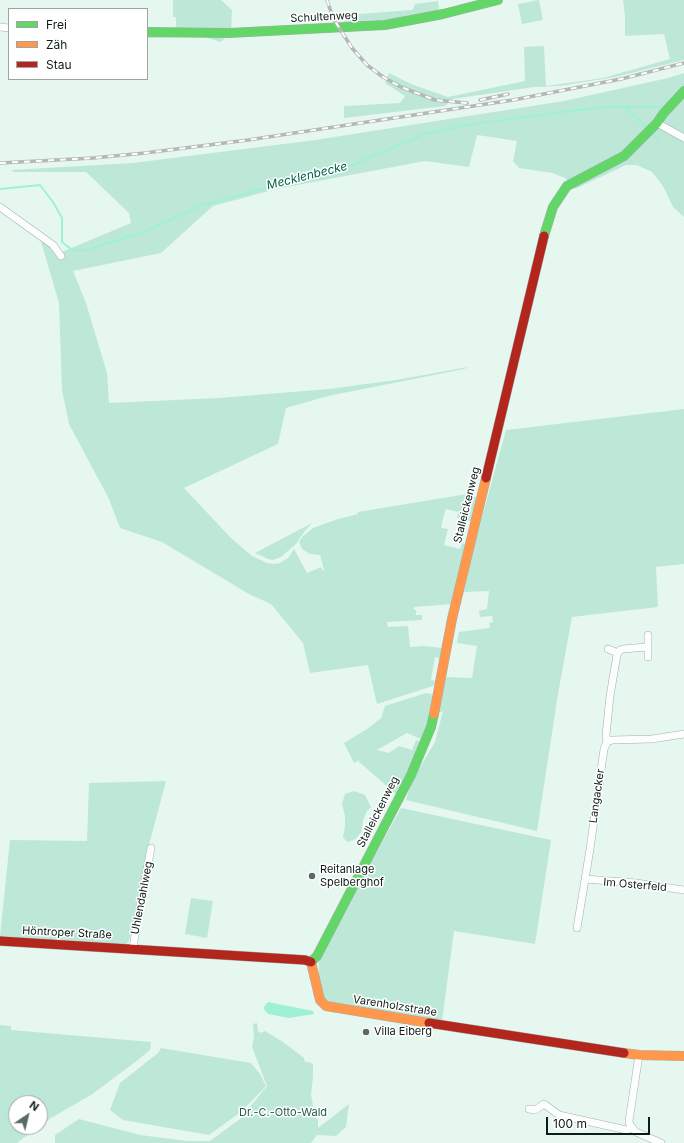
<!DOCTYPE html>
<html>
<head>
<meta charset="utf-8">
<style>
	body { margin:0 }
	#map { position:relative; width:684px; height:1143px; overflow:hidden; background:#e6f7f0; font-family:Inter,sans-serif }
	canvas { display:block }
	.legend { position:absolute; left:8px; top:8px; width:140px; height:72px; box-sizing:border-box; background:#fff; border:1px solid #9fa4a2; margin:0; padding:5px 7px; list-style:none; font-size:12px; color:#0e1c17 }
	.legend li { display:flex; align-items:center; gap:8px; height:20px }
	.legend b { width:20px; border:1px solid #9fa4a2 }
	.north { position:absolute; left:8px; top:1095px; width:40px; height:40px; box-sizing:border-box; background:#fff; border:1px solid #9fa4a2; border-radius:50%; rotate:35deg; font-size:11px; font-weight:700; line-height:16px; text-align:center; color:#0e1c17 }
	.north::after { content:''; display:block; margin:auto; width:14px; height:18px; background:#5a6963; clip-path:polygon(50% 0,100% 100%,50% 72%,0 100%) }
	.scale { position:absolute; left:546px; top:1117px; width:104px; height:18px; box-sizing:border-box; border:2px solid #0e1c17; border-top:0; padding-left:5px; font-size:12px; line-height:14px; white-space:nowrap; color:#0e1c17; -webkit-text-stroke:3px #fff; paint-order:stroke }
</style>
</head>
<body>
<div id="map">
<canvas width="684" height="1143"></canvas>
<ul class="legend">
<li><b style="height:5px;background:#63d668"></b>Frei</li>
<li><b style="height:5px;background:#ff974d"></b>Zäh</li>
<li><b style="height:5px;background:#b3261e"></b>Stau</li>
</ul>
<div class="north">N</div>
<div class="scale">100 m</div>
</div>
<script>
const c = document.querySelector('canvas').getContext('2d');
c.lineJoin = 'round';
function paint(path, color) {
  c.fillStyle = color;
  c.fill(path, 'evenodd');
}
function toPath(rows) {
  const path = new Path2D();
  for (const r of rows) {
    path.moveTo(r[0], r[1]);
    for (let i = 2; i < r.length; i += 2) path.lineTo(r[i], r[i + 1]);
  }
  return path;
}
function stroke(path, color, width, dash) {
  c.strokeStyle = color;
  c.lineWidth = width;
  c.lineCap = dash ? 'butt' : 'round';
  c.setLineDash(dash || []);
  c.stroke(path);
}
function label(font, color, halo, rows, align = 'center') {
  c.font = font + ' Inter,sans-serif';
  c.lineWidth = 3;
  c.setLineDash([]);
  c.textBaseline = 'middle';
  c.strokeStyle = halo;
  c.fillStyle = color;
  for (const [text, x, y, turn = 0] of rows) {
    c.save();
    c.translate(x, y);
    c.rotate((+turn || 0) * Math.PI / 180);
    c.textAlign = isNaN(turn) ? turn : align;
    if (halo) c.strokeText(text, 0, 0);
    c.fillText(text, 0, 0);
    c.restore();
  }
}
paint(toPath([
	[173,0,221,0,232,10,231,33,229,33,221,42,204,37,147,38,147,32,176,32,176,17,173,17],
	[539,0,543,20,522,24,518,4],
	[623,0,684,0,684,60,615,77,560,86,534,87,453,99,445,106,344,118,344,106,400,103,405,96,385,83,389,73,411,84,448,97,525,81,524,47,544,46,546,86,603,78,670,59,664,34,625,36,625,16],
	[438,1,439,10,340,29,348,15,411,10,413,9,415,4],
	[684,73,684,137,657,125,684,140,684,217,673,207,663,186,652,172,637,165,626,165,575,189,565,178,552,173,519,168,513,161,517,141,477,135,469,167,425,161,276,189,213,206,161,253,73,271,86,303,107,373,109,403,218,398,329,389,396,380,468,367,464,369,328,396,286,408,278,444,184,488,231,538,252,556,267,563,273,564,280,563,288,558,294,549,307,573,321,567,323,571,324,570,320,555,310,554,302,549,299,542,303,536,313,528,338,519,358,514,358,512,467,494,475,497,478,500,473,522,457,518,458,512,446,509,443,518,441,528,448,529,444,545,460,549,462,543,467,545,452,604,414,607,414,610,416,610,416,615,422,615,422,620,387,622,388,627,408,626,410,647,424,646,442,648,441,658,435,657,431,680,436,681,433,686,377,704,368,665,310,673,303,643,271,604,249,594,162,542,120,528,109,499,69,424,62,390,59,303,40,238,57,254,131,223,129,213,86,172,14,172,11,170,133,163,315,140,564,101,668,78],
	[684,409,684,564,656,567,658,607,572,617,558,694,537,831,406,800,409,790,416,774,435,742,443,711,436,714,442,679,447,677,472,678,477,646,457,643,459,632,490,628,489,623,493,622,492,616,480,617,479,611,487,609,489,591,464,592,472,553,506,430],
	[312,523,304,532,296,544,281,557,273,560,268,559,255,553],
	[426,693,431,694,434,698,423,740,407,733,377,750,389,753,399,746,412,750,416,740,422,742,396,794,358,761,365,756,354,763,344,743,367,729,381,718,385,706],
	[166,781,150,841,129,941,126,944,0,936,10,840,87,841,89,783],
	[354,791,365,795,371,807,367,811,363,820,362,831,356,839,347,842,343,837,345,827,345,816,342,804,345,794],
	[401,808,551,840,535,944,454,931,442,1021,332,1005,324,998,319,979,319,957],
	[191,898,213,901,207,938,185,934],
	[257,1023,258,1031,261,1033,265,1031,283,1042,304,1058,305,1062,309,1062,313,1064,313,1077,311,1095,315,1115,318,1120,318,1128,349,1104,346,1127,336,1136,317,1135,311,1143,55,1143,55,1135,79,1119,140,1135,187,1141,210,1141,240,1119,267,1086,252,1047,254,1037,253,1024],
	[0,1025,11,1026,11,1030,151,1042,150,1050,134,1063,91,1095,51,1118,40,1126,40,1103,16,1103,16,1127,38,1127,17,1143,0,1143],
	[161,1048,251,1063,260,1074,266,1086,241,1112,209,1135,123,1120,110,1110,120,1083,158,1053]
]), '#bde8d7');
paint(toPath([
	[268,1002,313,1011,314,1014,289,1018,268,1014,263,1008]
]), '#9ff1d5');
stroke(toPath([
	[625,107,647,128],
	[651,132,659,140],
	[0,189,40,185,53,202,62,218,62,242,72,250,82,251,147,231,199,206,245,194,298,177,353,165,424,134,467,125,555,113,605,107,662,107]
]), '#9ff1d5', 2);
const street = toPath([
	[0,27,9,28],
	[657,123,684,138],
	[0,207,53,245,61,256],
	[648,635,648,657],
	[608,649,618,653],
	[607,742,606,735,610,696,617,655,620,650,623,649,647,647],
	[585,879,636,883,684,890],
	[577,928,590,849,604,749,607,742,612,740,652,739,684,734],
	[133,949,134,941,151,848],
	[639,1055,629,1121,630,1125,636,1132,661,1143],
	[529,1109,535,1110,544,1104,559,1115,622,1129,627,1130,632,1128]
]);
const fast = toPath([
	[147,32,229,33,385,25,443,14,498,0],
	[544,236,553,207,567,186,624,156,657,123,663,114,684,91],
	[311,962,317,956,411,775,431,727,434,714]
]);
const slow = toPath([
	[434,714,452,619,486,478],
	[311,962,320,1000,326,1006,429,1023],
	[624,1053,639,1055,684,1056]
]);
const jam = toPath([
	[486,478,544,236],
	[0,941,305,960,311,962],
	[429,1023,624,1053]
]);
stroke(street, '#a2b1ab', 8);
stroke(fast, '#a2b1ab', 10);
stroke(slow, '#a2b1ab', 10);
stroke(jam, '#a2b1ab', 10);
stroke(street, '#fbfefd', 7);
stroke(fast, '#63d668', 9);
stroke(slow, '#ff974d', 9);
stroke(jam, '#b3261e', 9);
const rail = toPath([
	[327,0,333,18,352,48,367,65,383,77,401,87,435,100,467,103],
	[480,100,508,94],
	[0,163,93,158,145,153,248,140,513,100,621,79,684,63]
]);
stroke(rail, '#b4b8b6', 3.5);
stroke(rail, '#fff', 2, [6]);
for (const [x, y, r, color] of [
	[312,876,4,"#5a6963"],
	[366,1032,4,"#5a6963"]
]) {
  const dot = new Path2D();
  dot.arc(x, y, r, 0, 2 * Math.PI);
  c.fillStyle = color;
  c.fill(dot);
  stroke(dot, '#fff', 1.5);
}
label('11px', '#0e1c17', '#fff', [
	["Schultenweg",324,17,-3],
	["Stalleickenweg",467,505,-76],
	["Langacker",597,796,-82],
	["Stalleickenweg",378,812,-63],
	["Im Osterfeld",635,885,5],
	["Uhlendahlweg",142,898,-79],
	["Höntroper Straße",67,933,3],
	["Varenholzstraße",395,1006,9]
]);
label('11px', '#0e1c17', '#fff', [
	["Reitanlage",320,870],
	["Spelberghof",320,883],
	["Villa Eiberg",374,1032]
], 'left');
label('11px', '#2a5949', '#fff', [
	["Dr.-C.-Otto-Wald",283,1113]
]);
label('italic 12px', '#02624b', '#fff', [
	["Mecklenbecke",307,176,-14]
]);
</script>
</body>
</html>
